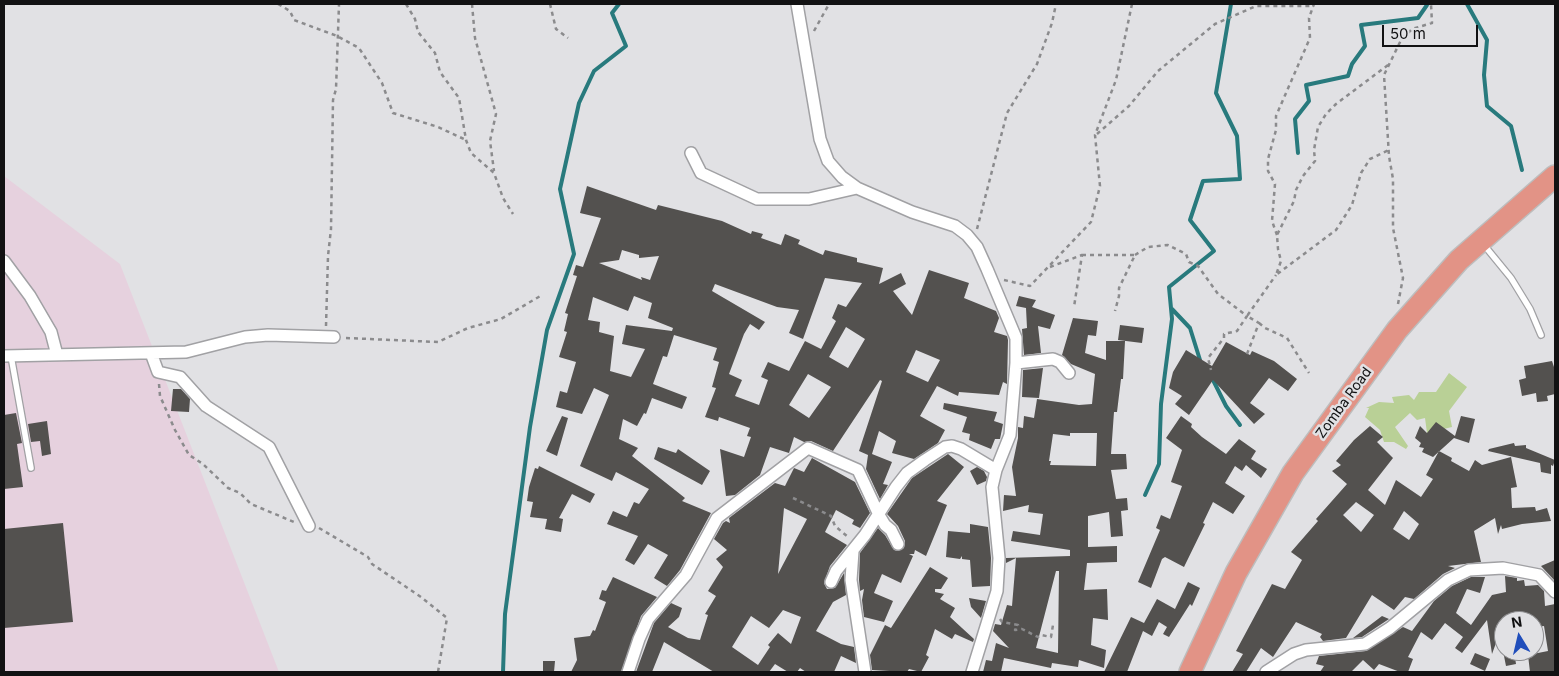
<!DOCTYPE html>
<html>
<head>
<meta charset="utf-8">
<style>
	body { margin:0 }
	#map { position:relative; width:1559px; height:676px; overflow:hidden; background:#e1e1e4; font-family:Inter,sans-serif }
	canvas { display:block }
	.frame { position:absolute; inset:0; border:5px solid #121213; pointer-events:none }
	.north { position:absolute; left:1494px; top:611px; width:50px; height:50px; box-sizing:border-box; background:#e1e1e4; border:1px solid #8e8e90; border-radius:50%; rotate:351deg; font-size:14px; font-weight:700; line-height:20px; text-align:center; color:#121213 }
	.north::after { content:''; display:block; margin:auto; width:18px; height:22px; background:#204ebb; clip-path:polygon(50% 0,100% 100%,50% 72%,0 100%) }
	.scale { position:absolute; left:1382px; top:25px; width:96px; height:22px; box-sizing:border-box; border:2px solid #121213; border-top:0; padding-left:6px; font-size:15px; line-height:18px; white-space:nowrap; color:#121213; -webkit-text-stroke:4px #e1e1e4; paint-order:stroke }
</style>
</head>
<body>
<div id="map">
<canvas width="1559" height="676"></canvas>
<div class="frame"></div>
<div class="north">N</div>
<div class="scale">50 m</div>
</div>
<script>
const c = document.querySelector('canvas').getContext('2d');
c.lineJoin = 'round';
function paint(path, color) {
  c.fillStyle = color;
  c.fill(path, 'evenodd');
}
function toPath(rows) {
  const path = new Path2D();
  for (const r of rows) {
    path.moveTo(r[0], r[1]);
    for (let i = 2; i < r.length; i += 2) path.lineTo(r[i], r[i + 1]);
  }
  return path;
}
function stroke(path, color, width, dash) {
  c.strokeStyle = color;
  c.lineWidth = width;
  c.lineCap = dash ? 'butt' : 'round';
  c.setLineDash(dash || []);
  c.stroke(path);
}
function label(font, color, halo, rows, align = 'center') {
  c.font = font + ' Inter,sans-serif';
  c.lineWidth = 5;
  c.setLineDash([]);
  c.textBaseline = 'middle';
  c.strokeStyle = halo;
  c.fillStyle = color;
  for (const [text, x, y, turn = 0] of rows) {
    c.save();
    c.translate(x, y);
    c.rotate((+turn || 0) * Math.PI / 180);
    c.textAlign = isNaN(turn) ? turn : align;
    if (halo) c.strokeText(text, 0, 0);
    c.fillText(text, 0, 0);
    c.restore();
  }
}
paint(toPath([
	[4,176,120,264,279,672,4,672]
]), '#e6d1de');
paint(toPath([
	[1449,373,1467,387,1449,411,1452,427,1427,433,1425,418,1417,420,1410,413,1395,427,1408,446,1406,449,1394,442,1384,442,1380,430,1365,417,1369,408,1366,408,1379,402,1394,403,1392,397,1409,395,1414,400,1419,392,1436,392]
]), '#b9d096');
stroke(toPath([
	[1467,4,1487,40,1484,75,1487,106,1511,126,1522,170],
	[1298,153,1295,119,1309,101,1306,85,1348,76,1352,64,1365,46,1361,25,1418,18,1427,5,1426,4],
	[1172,309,1190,328,1200,360],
	[1211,376,1226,406,1240,425],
	[1145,495,1159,464,1161,404,1172,319,1169,287,1214,251,1190,220,1203,181,1240,179,1237,136,1216,93,1231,4],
	[503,672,505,614,530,427,547,330,574,254,560,189,579,103,594,71,626,46,612,13,619,4]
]), '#287a7d', 4);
paint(toPath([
	[587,186,656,210,658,205,722,221,751,234,752,231,763,234,761,238,781,245,785,234,800,240,798,244,823,255,825,250,857,258,857,262,883,268,879,284,901,273,906,284,893,291,912,315,929,270,969,283,964,298,996,311,999,318,994,332,1007,336,1008,340,1007,384,1003,382,999,395,959,392,958,396,937,386,920,416,945,430,938,443,914,459,892,453,896,441,879,431,872,454,892,462,883,484,888,485,880,499,866,469,868,455,859,451,882,381,880,380,833,451,811,441,804,442,794,437,789,453,770,447,760,475,735,495,726,496,720,449,744,457,751,437,747,436,750,428,719,417,718,421,705,417,716,388,712,387,719,362,713,360,717,348,674,335,667,357,663,356,653,384,687,397,682,409,652,398,646,414,644,413,637,426,623,419,619,439,638,448,632,456,685,498,682,501,711,513,680,570,667,586,654,578,668,555,648,544,634,565,625,560,638,536,607,524,613,511,627,517,634,502,639,504,649,489,616,472,612,481,580,466,609,395,594,388,582,414,556,407,560,391,567,393,576,362,559,357,567,332,564,331,568,314,565,313,577,276,573,275,576,265,583,267,601,218,580,213],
	[622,250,639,255,639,258,659,256,650,280,641,277,642,280,599,263,619,260],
	[825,278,862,283,846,307,838,304,832,318,836,321,821,349,805,341,789,371,768,362,761,377,768,380,759,405,735,396,742,380,729,374,744,334,750,324,759,330,765,322,712,291,715,284,777,307,799,310,789,333,803,339],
	[634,296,652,303,648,318,673,328,672,331,626,325,622,344,645,349,631,377,610,371,614,336,599,332,600,322,588,320,593,297,628,311],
	[846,327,865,339,848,368,829,357],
	[916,350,940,360,928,382,906,372],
	[808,374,831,387,809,418,789,405],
	[1019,296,1036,300,1032,307,1055,315,1050,329,1038,326,1041,353,1024,355,1022,329,1027,328,1026,308,1016,306],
	[1073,318,1098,321,1096,336,1088,335,1085,353,1106,360,1106,341,1125,341,1123,379,1121,379,1117,412,1114,412,1111,454,1126,454,1127,469,1111,470,1116,499,1127,498,1128,510,1121,511,1123,536,1111,537,1109,512,1088,516,1088,547,1117,546,1117,562,1087,563,1084,590,1107,589,1108,620,1093,618,1091,645,1106,650,1104,668,1079,660,1078,667,1052,663,1051,668,1004,658,1001,672,983,672,986,660,992,661,996,643,1009,648,993,631,995,624,1001,625,1007,605,1012,606,1016,558,1006,563,1006,558,1070,556,1070,550,1011,541,1013,531,1040,535,1043,514,1028,512,1029,505,1003,511,1004,495,1016,496,1012,467,1018,438,1018,427,1023,428,1024,416,1034,418,1037,399,1079,405,1092,404,1095,374,1071,364,1062,355],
	[1070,433,1097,433,1096,466,1050,465,1051,461,1049,461,1053,434,1070,436],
	[1056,571,1059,571,1058,653,1036,648],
	[1120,325,1144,328,1142,343,1118,340],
	[1226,342,1250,355,1252,351,1274,361,1297,379,1288,391,1269,378,1250,403,1265,414,1254,424,1213,380,1189,415,1175,404,1182,396,1169,388,1173,372,1186,350,1212,366],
	[1552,361,1555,370,1555,394,1547,396,1548,401,1537,402,1536,393,1522,396,1519,380,1526,378,1524,366],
	[1043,368,1039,398,1022,397,1023,370],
	[173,389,181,389,190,399,189,412,171,411],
	[944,403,997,412,994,421,1003,424,1000,439,995,439,991,449,969,440,970,434,962,432,967,417,943,409],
	[16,413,22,443,17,444,23,487,4,489,4,415],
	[562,416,568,418,557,456,546,451],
	[1181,416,1192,424,1191,427,1202,437,1226,454,1239,439,1256,451,1251,459,1267,469,1261,478,1246,465,1242,471,1235,466,1225,483,1245,496,1233,514,1213,502,1203,523,1205,524,1184,567,1165,557,1162,559,1151,588,1138,582,1160,530,1156,528,1161,515,1170,519,1182,486,1171,482,1182,450,1166,438],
	[1461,416,1475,419,1469,443,1454,438,1433,457,1422,452,1424,448,1419,447,1421,443,1415,438,1420,426,1427,433,1436,422,1455,436],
	[47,421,51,454,42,456,40,441,31,442,28,424],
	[1370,426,1383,437,1377,442,1393,458,1368,490,1385,505,1396,480,1421,497,1433,479,1426,475,1439,451,1452,458,1451,461,1469,471,1475,460,1482,465,1511,457,1517,487,1511,488,1512,508,1535,507,1536,511,1547,508,1551,521,1522,524,1502,529,1501,525,1498,534,1495,518,1474,531,1481,562,1448,566,1455,568,1443,574,1414,599,1405,597,1394,610,1372,595,1346,638,1323,641,1320,637,1322,634,1296,622,1273,657,1261,648,1246,672,1232,672,1243,654,1236,651,1272,584,1285,589,1302,560,1291,552,1318,521,1316,519,1347,484,1332,471,1341,465,1336,461,1354,440],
	[1356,502,1374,515,1361,532,1343,515],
	[1404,511,1419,524,1409,540,1393,529],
	[1514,443,1515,446,1526,445,1526,448,1555,460,1553,466,1551,465,1551,474,1541,472,1540,463,1488,451,1489,449],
	[658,447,676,453,678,449,710,471,702,485,654,459],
	[948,454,964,467,937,501,947,505,926,556,915,550,914,554,909,554,913,556,901,583,882,574,874,593,893,601,884,622,864,617,862,600,864,589,860,591,859,580,860,553,878,528,885,535,894,550,898,551,904,548,905,541,898,526,887,514,912,478],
	[812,458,855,482,870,513,860,528,852,524,854,520,836,510,825,532,847,545,830,566,824,583,827,589,835,588,844,573,846,595,833,602,816,631,841,644,854,647,856,663,841,656,834,672,806,672,800,668,797,672,788,672,775,664,769,672,714,672,664,642,652,672,636,672,654,623,671,603,682,608,679,617,668,627,688,638,700,640,708,615,705,614,716,596,708,591,723,567,716,559,727,550,714,539,723,523,726,521,730,523,729,518,775,483,785,486,794,468,804,472],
	[784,508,807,519,778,574],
	[783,610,801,617,791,644,778,633,768,645,770,647,758,665,732,647,751,616,769,628],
	[539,466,595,494,590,503,572,494,559,518,563,519,561,532,545,529,547,519,530,517,533,502,527,501,529,487,535,468,538,469],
	[977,467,984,471,987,477,986,481,977,485,970,471],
	[63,523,73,622,4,628,4,529],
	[970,524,988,527,991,558,990,586,972,587,970,560,962,559,962,556,960,559,946,557,948,531,970,533],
	[1555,560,1555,581,1541,566],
	[930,567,948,578,941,589,935,589,935,592,944,594,940,599,955,608,950,617,974,639,973,642,955,634,952,639,935,629,926,655,929,657,921,672,909,669,907,672,872,670,870,655,885,625,891,628],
	[1505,576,1517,578,1517,581,1524,580,1525,586,1538,585,1544,591,1545,606,1555,604,1555,672,1530,672,1528,655,1548,651,1544,626,1537,627,1536,621,1504,621,1492,654,1487,620,1462,653,1455,648,1463,637,1445,623,1432,640,1421,632,1408,657,1413,659,1408,672,1400,672,1379,664,1374,670,1363,660,1351,672,1320,672,1324,666,1316,664,1319,656,1366,651,1403,627,1412,631,1434,601,1452,586,1471,577,1485,577,1480,593,1467,589,1456,613,1471,625,1492,595,1506,592],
	[613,577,657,597,641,616,621,672,571,672,577,660,574,638,590,636,593,630,595,631,606,602,599,599,602,590,606,591],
	[1188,582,1200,588,1192,606,1190,604,1169,637,1163,634,1167,627,1159,622,1152,636,1143,631,1127,672,1104,672,1131,617,1144,623,1157,599,1175,609],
	[969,598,986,601,981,618,971,607],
	[1382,616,1389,619,1362,637,1353,638],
	[1503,651,1514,651,1516,664,1506,666],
	[1475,653,1490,659,1485,671,1470,664],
	[543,661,555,661,554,672,543,672]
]), '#53514f');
const lane = toPath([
	[1484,245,1511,278,1530,309,1541,335],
	[11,356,31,468]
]);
const street = toPath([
	[797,4,820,139,828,161,842,177,857,188,912,212,955,226,967,235,977,247,987,269,1016,338,1016,363,1010,435,996,470,992,487,999,558,997,591,972,672],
	[691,153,701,173,757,199,809,199,857,188],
	[4,261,30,296,51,332,57,355],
	[151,353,158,372,180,377,206,406,269,447,309,526],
	[4,356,186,352,245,337,268,335,334,337],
	[1016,363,1053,359,1060,362,1069,373],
	[853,551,851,580,865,672],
	[831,582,836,571,865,535,896,487,907,473,925,460,945,447,952,446,961,449,996,470],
	[628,672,639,639,648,619,686,575,717,518,808,448,858,470,879,515,885,525,891,530,898,544],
	[1266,672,1294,654,1306,650,1365,644,1390,628,1448,580,1469,570,1503,568,1539,575,1555,592]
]);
const highway = toPath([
	[1190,672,1236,573,1293,473,1397,330,1459,260,1555,176]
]);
stroke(lane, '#a1a1a4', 8);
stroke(street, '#a1a1a4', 14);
stroke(highway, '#bdbdbd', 24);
stroke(toPath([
	[278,4,290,11,294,20,337,36,359,48,382,83,393,113,438,127,466,140],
	[406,4,415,19,418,32,435,53,440,72,459,98,466,140,471,153,494,173,503,198,513,214],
	[472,4,475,38,496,114,490,141,494,171],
	[550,4,556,29,568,38],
	[814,31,829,4],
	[1388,65,1336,104,1326,114,1318,127,1314,150,1315,161,1303,176,1296,190,1294,201,1277,235,1278,249,1281,261,1276,275,1336,230,1352,205,1361,173,1370,159,1389,150],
	[1097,134,1129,106,1158,71,1215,24,1256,6,1314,6],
	[977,229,1007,113,1037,64,1052,23,1056,4],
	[1277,235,1272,221,1275,184,1268,171,1268,159,1276,130,1276,116,1310,38,1309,18,1314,4],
	[1082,255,1135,255,1119,288,1119,296,1115,311],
	[1135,255,1148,247,1168,245,1186,254,1189,262,1198,266,1218,294,1247,316,1237,331,1224,334,1224,338,1208,358,1211,370],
	[1050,267,1082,255,1074,307],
	[1004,280,1030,286,1091,222,1100,186,1095,135,1116,80,1132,4],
	[1398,304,1403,278,1393,228,1393,179,1389,156,1384,75,1401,40,1412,29,1432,23,1431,4],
	[1259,323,1265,328,1287,338,1309,373],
	[326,326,328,256,331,229,333,100,336,89,339,4],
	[346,338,438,342,468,328,501,319,542,295],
	[1247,354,1259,323,1247,316,1276,275],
	[159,384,160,396,175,430,189,455,203,464,228,488,240,493,251,504,294,522],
	[793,498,831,516,835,526,848,537],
	[319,528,368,557,372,564,421,597,447,618,438,672],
	[1000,619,1002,622,1018,625,1015,630,1022,629,1038,637,1041,635,1051,637,1053,625]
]), '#8b8b8d', 2.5, [4, 4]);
stroke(lane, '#fff', 5.5);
stroke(street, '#fff', 11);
stroke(highway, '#e29386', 21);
label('14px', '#121213', '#e1e1e4', [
	["Zomba Road",1344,403,-54]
]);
</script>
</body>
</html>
